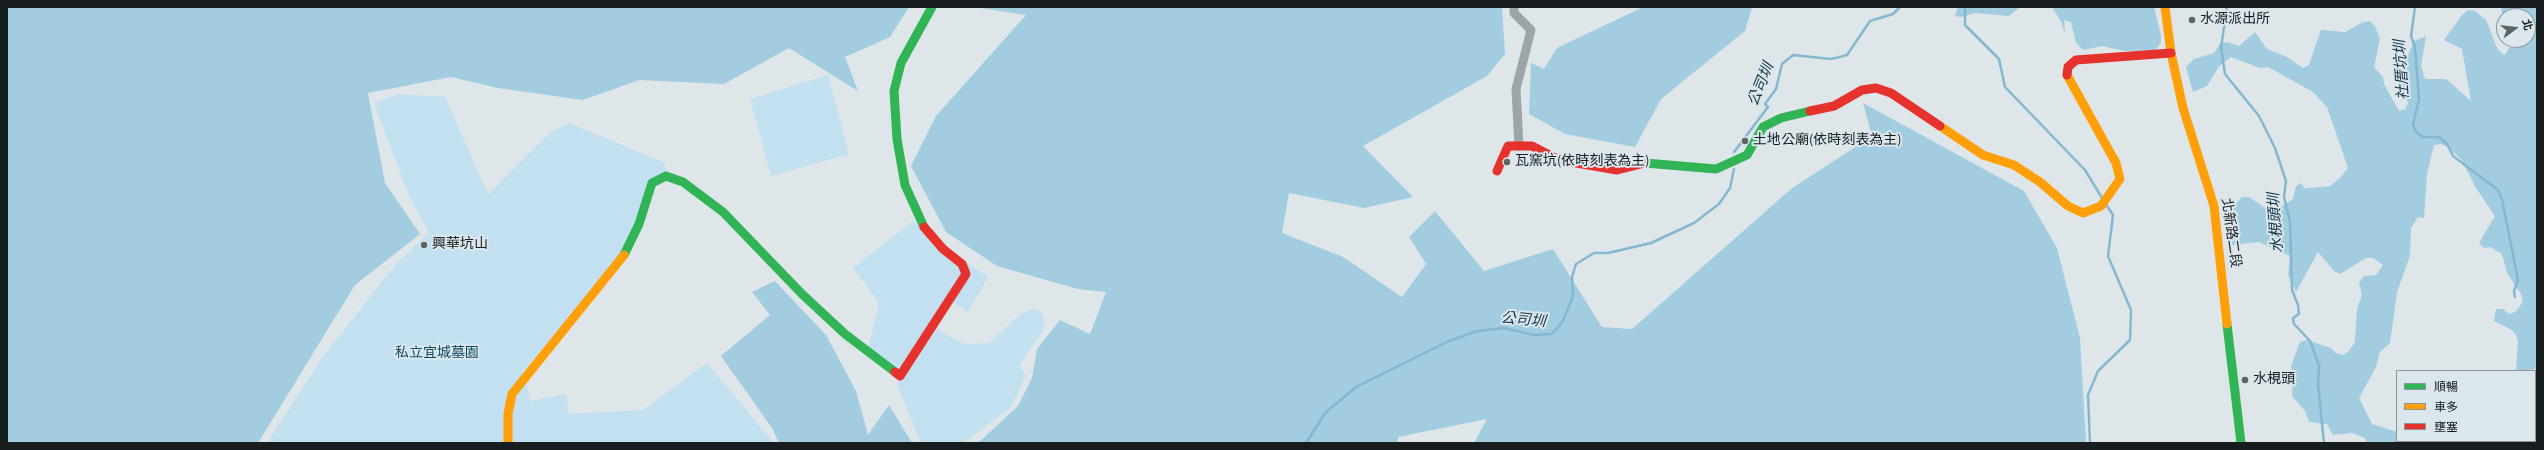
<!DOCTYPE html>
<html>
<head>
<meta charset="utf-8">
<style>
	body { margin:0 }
	#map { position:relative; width:2544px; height:450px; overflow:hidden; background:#dfe6e9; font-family:"Source Sans 3","Noto Sans TC",sans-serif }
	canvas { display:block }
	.frame { position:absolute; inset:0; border:8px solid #171c1e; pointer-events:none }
	.legend { position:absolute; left:2396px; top:370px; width:140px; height:72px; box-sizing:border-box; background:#dbe7ed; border:1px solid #8d969a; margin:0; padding:5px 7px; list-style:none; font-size:12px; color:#171c1e }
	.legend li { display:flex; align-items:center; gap:8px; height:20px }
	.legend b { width:20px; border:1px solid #8d969a }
	.north { position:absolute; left:2496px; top:8px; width:40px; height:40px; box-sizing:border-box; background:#dbe7ed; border:1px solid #8d969a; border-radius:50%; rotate:75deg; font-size:11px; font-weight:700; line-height:16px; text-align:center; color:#171c1e }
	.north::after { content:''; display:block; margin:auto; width:14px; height:18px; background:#5d6365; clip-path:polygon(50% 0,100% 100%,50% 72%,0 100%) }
</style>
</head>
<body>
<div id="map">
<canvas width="2544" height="450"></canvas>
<div class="frame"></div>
<ul class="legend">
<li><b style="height:5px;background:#30b455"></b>順暢</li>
<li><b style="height:5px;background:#ff9f0a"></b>車多</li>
<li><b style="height:5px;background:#e5322d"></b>壅塞</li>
</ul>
<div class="north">北</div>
</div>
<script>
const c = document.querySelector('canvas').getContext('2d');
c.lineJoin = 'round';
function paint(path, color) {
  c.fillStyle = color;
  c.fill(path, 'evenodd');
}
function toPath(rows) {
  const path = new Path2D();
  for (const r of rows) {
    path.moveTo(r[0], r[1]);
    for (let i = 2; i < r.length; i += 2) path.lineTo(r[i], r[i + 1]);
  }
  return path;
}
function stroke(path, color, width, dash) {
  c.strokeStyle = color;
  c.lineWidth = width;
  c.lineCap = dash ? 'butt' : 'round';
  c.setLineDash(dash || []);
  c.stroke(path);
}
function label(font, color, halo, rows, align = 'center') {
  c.font = font + ' "Source Sans 3","Noto Sans TC",sans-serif';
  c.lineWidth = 4;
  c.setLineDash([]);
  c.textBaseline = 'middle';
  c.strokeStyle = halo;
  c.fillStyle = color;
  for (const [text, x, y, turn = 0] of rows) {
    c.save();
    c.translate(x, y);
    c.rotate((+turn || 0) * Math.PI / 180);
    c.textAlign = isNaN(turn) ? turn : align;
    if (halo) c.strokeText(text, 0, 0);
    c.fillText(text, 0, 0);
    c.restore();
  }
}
paint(toPath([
	[828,75,849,154,771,176,750,99],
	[399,94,445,97,488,194,551,132,569,123,663,162,668,173,655,178,619,256,523,372,531,401,566,394,569,414,643,410,707,363,774,443,267,443,322,358,396,264,429,233,410,198,374,103],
	[913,221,964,272,899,373,868,349,879,303,853,268],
	[967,263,988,277,968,312,951,301],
	[1034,308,1041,312,1044,320,1043,330,1019,366,1026,375,1010,408,963,443,921,443,897,384,937,329,964,344,989,343,1019,315]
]), '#c2e0ef');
paint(toPath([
	[7,7,909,7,890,37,845,57,858,91,789,48,724,84,639,80,583,100,498,88,451,77,368,93,385,183,420,234,355,285,258,443,7,443],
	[974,7,1502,7,1505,54,1487,76,1363,146,1413,197,1364,208,1289,193,1282,233,1343,257,1402,297,1426,264,1409,237,1435,211,1484,271,1553,249,1602,327,1632,329,1791,189,1872,136,1863,103,2024,191,2057,248,2080,338,2086,443,1474,443,1487,419,1398,437,1398,443,978,443,1018,406,1032,378,1037,349,1060,320,1090,334,1106,292,1078,289,997,266,946,232,911,166,936,116,1026,15],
	[1643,7,1752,7,1745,31,1661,99,1635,147,1565,134,1529,114,1531,63,1544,69,1557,48],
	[1958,7,2020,7,2009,16,1975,13,1961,17,1955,16],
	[2052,7,2154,7,2161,35,2161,42,2156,50,2125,51,2102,46,2083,50,2076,43,2071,22,2064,20,2065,34,2061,21],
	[2501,7,2537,7,2537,369,2516,371,2518,341,2516,335,2512,330,2494,321,2496,309,2503,309,2509,314,2515,312,2523,302,2521,294,2507,273,2502,254,2490,247,2484,248,2479,243,2495,216,2476,188,2461,159,2447,147,2441,144,2434,145,2427,174,2424,218,2418,217,2411,228,2410,256,2397,292,2390,343,2380,352,2376,367,2359,398,2372,424,2397,432,2397,441,2405,441,2403,443,2367,443,2365,438,2352,433,2333,435,2327,424,2309,422,2305,411,2292,396,2293,378,2291,366,2300,342,2307,340,2331,348,2336,353,2343,355,2348,352,2355,342,2357,309,2362,295,2359,282,2364,276,2376,275,2383,265,2373,258,2366,258,2340,274,2334,271,2318,252,2296,292,2288,275,2290,256,2259,242,2232,245,2226,214,2242,197,2249,197,2271,212,2278,213,2281,207,2293,199,2296,186,2301,183,2304,188,2323,187,2330,186,2340,178,2348,168,2327,107,2313,92,2268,67,2260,68,2231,57,2219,66,2207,86,2193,92,2186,67,2194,59,2214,53,2220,44,2227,42,2239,46,2255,32,2267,49,2287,57,2303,68,2309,65,2321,30,2345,32,2363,22,2370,21,2375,26,2380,39,2374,67,2383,77,2384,84,2399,111,2405,109,2408,103,2400,80,2400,74,2414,41,2426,36,2421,66,2425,79,2446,79,2471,101,2462,49,2444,40,2463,14,2468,10,2475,11,2486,20,2498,50,2505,55,2511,45,2511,40,2528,40,2528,16,2504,16,2504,21],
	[775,281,826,335,856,391,868,435,889,405,912,443,779,443,772,428,721,356,770,315,752,292]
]), '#a2ccdf');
stroke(toPath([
	[1965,7,1965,25,1999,59,2005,87,2085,170,2102,198],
	[2227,7,2221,48,2225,74,2259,116,2275,148,2286,181,2284,197,2290,222,2292,290,2298,305,2299,314,2293,318,2294,324,2310,341,2319,365,2318,384,2324,443],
	[2415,7,2411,36,2415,47,2419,99,2413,124,2416,132,2423,137,2439,137,2447,144,2453,156,2498,190,2502,199,2518,280,2514,291,2515,297],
	[1734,152,1768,107,1765,104,1776,89,1782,64,1793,55,1831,59,1847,55,1870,21,1893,14,1900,7],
	[1306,443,1325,413,1356,387,1449,341,1477,331,1504,328,1534,335,1552,334,1563,321,1573,296,1572,277,1576,264,1594,253,1608,253,1651,243,1694,223,1719,204,1730,188,1734,169],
	[2090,443,2088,395,2098,371,2130,340,2131,310,2108,256,2113,215,2107,206]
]), '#85b8d0', 2.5);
stroke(toPath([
	[1514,7,1514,13,1531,30,1516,89,1519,146]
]), '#9da5aa', 9);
stroke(toPath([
	[1645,163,1716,169,1747,155,1763,127,1781,118,1810,111],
	[924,227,905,185,897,139,894,91,901,63,932,7],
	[624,255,639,224,652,183,666,176,683,182,723,212,802,294,845,334,895,372],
	[2227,324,2241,443]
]), '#30b455', 9);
stroke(toPath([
	[2165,7,2171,53,2183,108,2214,206,2227,324],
	[1940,126,1983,155,2014,165,2040,182,2068,206,2083,213,2101,206,2120,179,2116,163,2067,75],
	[508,443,508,414,512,394,624,255]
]), '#ff9f0a', 9);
stroke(toPath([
	[2067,75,2068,67,2076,60,2171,53],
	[1810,111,1834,106,1862,90,1876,88,1891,93,1940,126],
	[1497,171,1508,146,1532,146,1559,160,1617,170,1645,163],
	[895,372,900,376,966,274,962,264,943,249,924,227]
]), '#e5322d', 9);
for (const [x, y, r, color] of [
	[2192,20,4,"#5d6365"],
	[1745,141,4,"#5d6365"],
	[1507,162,4,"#5d6365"],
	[424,245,4,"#5d6365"],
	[2245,380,4,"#5d6365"]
]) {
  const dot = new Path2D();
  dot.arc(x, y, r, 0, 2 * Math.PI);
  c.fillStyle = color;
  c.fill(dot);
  stroke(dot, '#dbe7ed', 1.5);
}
label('14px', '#171c1e', '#dbe7ed', [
	["水源派出所",2200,20],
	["土地公廟(依時刻表為主)",1753,141],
	["瓦窯坑(依時刻表為主)",1515,162],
	["興華坑山",432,245],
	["水梘頭",2253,380]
], 'left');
label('14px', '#171c1e', '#dbe7ed', [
	["北新路二段",2230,233,82]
]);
label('14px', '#104a61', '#dbe7ed', [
	["私立宜城墓園",437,354]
]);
label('italic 15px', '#163645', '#dbe7ed', [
	["社厝坑圳",2403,70,-94],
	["公司圳",1762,85,-68],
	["水梘頭圳",2277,223,-94],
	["公司圳",1523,321,5]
]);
</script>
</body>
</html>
